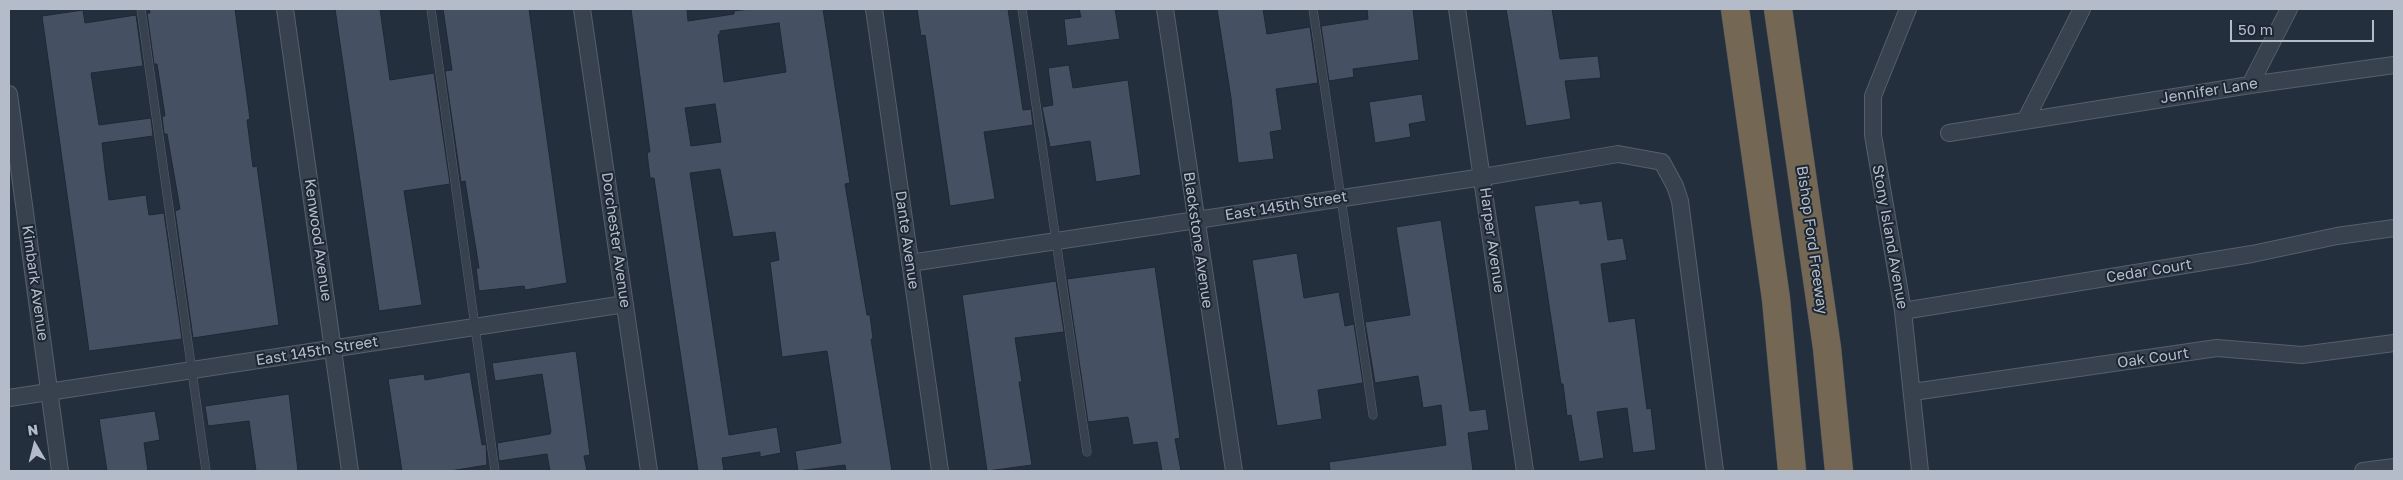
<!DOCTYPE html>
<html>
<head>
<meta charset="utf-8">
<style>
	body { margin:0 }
	#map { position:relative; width:2403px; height:480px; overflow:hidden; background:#242f3e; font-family:"Golos Text",sans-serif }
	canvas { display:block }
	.frame { position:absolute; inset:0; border:10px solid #b4bcc9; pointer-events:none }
	.north { position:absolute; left:10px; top:420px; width:50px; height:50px; -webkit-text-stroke:4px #1d2633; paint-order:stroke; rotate:352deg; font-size:14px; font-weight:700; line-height:20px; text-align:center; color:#b4bcc9 }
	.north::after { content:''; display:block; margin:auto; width:18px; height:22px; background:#b4bcc9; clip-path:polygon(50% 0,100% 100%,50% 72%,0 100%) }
	.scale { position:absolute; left:2230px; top:20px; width:144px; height:22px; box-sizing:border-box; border:2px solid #b4bcc9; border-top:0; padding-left:6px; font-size:15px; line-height:18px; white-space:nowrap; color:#b4bcc9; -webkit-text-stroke:4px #1d2633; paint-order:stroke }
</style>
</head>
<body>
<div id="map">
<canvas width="2403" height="480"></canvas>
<div class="frame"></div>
<div class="north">N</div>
<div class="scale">50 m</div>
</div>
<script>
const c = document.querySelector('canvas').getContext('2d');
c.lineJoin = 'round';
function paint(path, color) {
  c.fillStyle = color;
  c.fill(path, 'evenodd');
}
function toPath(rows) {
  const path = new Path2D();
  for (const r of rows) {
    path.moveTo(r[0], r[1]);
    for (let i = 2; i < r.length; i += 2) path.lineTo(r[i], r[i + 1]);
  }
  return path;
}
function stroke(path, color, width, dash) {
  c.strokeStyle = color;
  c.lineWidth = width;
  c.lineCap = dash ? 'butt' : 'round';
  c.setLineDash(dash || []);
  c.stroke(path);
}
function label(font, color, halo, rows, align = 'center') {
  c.font = font + ' "Golos Text",sans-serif';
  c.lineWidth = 4;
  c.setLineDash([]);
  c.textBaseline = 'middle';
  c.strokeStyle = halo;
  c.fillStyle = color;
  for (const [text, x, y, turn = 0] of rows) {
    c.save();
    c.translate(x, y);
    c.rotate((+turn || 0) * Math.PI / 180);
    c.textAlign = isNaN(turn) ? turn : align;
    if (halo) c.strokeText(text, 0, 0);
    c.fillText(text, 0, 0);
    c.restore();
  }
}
const building = toPath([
	[149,9,235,9,250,119,247,120,253,167,257,166,279,325,193,338,175,211,180,209,167,134,164,134,162,116,165,116,157,64,154,64,147,13,150,13,149,9],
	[335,9,380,9,390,80,434,73,450,184,404,191,422,305,379,311,335,9],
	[443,9,529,9,567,283,525,290,524,286,479,291,476,268,479,268,465,181,461,182,445,71,452,70,443,9],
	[631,9,687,9,688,21,734,14,734,11,750,9,823,9,850,183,845,184,867,315,870,315,873,339,871,339,892,471,846,471,845,465,798,471,795,451,841,443,827,351,782,357,770,262,779,260,775,232,733,237,720,169,690,173,729,435,777,427,781,453,760,457,760,452,722,458,724,471,698,471,654,178,650,178,647,152,650,152,631,9],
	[779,23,786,72,724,82,718,35,720,34,720,31,779,23],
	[715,104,721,142,691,146,685,108,715,104],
	[917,9,1008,9,1023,110,1031,109,1033,125,984,132,995,199,950,206,925,35,921,36,917,9],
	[1079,9,1115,9,1120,39,1067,46,1064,19,1081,17,1079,9],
	[1217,9,1263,9,1267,34,1310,27,1318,83,1276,89,1282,130,1270,132,1274,159,1238,163,1231,98,1217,9],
	[1367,9,1413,9,1419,60,1353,69,1354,77,1329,81,1321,26,1368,19,1367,9],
	[1506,9,1552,9,1560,59,1598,56,1601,78,1565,81,1571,119,1526,126,1506,9],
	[83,10,85,23,136,15,143,66,91,73,99,125,151,118,153,136,102,143,105,170,109,200,146,195,149,215,164,213,182,339,89,351,42,16,83,10],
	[1069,65,1073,88,1128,80,1141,175,1096,182,1090,141,1050,147,1042,107,1053,105,1048,68,1069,65],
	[1422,94,1426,121,1409,124,1411,137,1375,143,1369,102,1422,94],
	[1579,200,1580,204,1602,201,1608,240,1623,238,1627,260,1601,264,1609,322,1635,318,1647,409,1651,408,1656,450,1633,453,1627,408,1597,412,1604,458,1579,462,1571,415,1567,416,1563,384,1561,384,1534,206,1579,200],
	[1441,220,1470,411,1486,409,1489,430,1468,433,1473,471,1330,471,1329,462,1446,445,1441,405,1423,408,1418,376,1375,383,1365,322,1410,315,1396,227,1441,220],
	[1297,253,1304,298,1339,292,1345,326,1354,324,1363,383,1318,390,1322,419,1277,426,1252,260,1297,253],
	[1155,267,1180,438,1175,439,1181,471,1162,471,1157,442,1133,445,1128,417,1088,422,1067,279,1155,267],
	[1056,281,1064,332,1015,338,1022,382,1019,382,1032,465,987,471,962,295,1056,281],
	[576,351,590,455,584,456,587,471,550,471,547,454,499,461,497,443,550,434,551,431,542,374,495,381,492,363,576,351],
	[470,372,482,445,486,444,487,465,450,471,402,471,388,379,424,374,425,380,470,372],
	[289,394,298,471,256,471,249,421,208,426,205,406,289,394],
	[155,411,160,440,144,443,148,471,107,471,99,419,155,411]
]);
paint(building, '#455162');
stroke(building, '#1f2835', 1);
const service = toPath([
	[141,9,206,471],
	[431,9,495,471],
	[1022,9,1087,452],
	[1313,9,1373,415]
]);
const minor = toPath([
	[285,9,350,471],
	[582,9,649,471],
	[874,9,940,471],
	[1165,9,1234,471],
	[1457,9,1525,471],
	[1908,9,1873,96,1873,135,1903,311,1920,471],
	[2250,85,2289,9],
	[9,94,60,471],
	[2025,121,2082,9],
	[1949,133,2250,85,2394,65],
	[910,263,1483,177,1618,154,1662,162,1675,186,1680,201,1715,471],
	[1903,311,2252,254,2337,236,2394,228],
	[1913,392,2217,348,2302,355,2394,343],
	[9,398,625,304],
	[2363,471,2394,467]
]);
const motorway = toPath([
	[1735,9,1776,299,1792,471],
	[1778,9,1827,348,1839,471]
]);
stroke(service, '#565f6c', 9);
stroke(minor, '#565f6c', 18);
stroke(motorway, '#434c59', 29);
stroke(service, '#38414e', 8);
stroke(minor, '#38414e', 16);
stroke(motorway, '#746855', 28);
label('15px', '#b4bcc9', '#1d2633', [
	["Jennifer Lane",2209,91,-9],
	["East 145th Street",1286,206,-9],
	["Stony Island Avenue",1890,237,80],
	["Kenwood Avenue",318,240,82],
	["Dorchester Avenue",616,240,82],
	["Dante Avenue",907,240,82],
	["Blackstone Avenue",1198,240,82],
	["Harper Avenue",1492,240,82],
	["Bishop Ford Freeway",1812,240,82],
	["Cedar Court",2149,271,-9],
	["Kimbark Avenue",35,283,82],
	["East 145th Street",317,351,-9],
	["Oak Court",2153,358,-8]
]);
</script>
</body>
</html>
